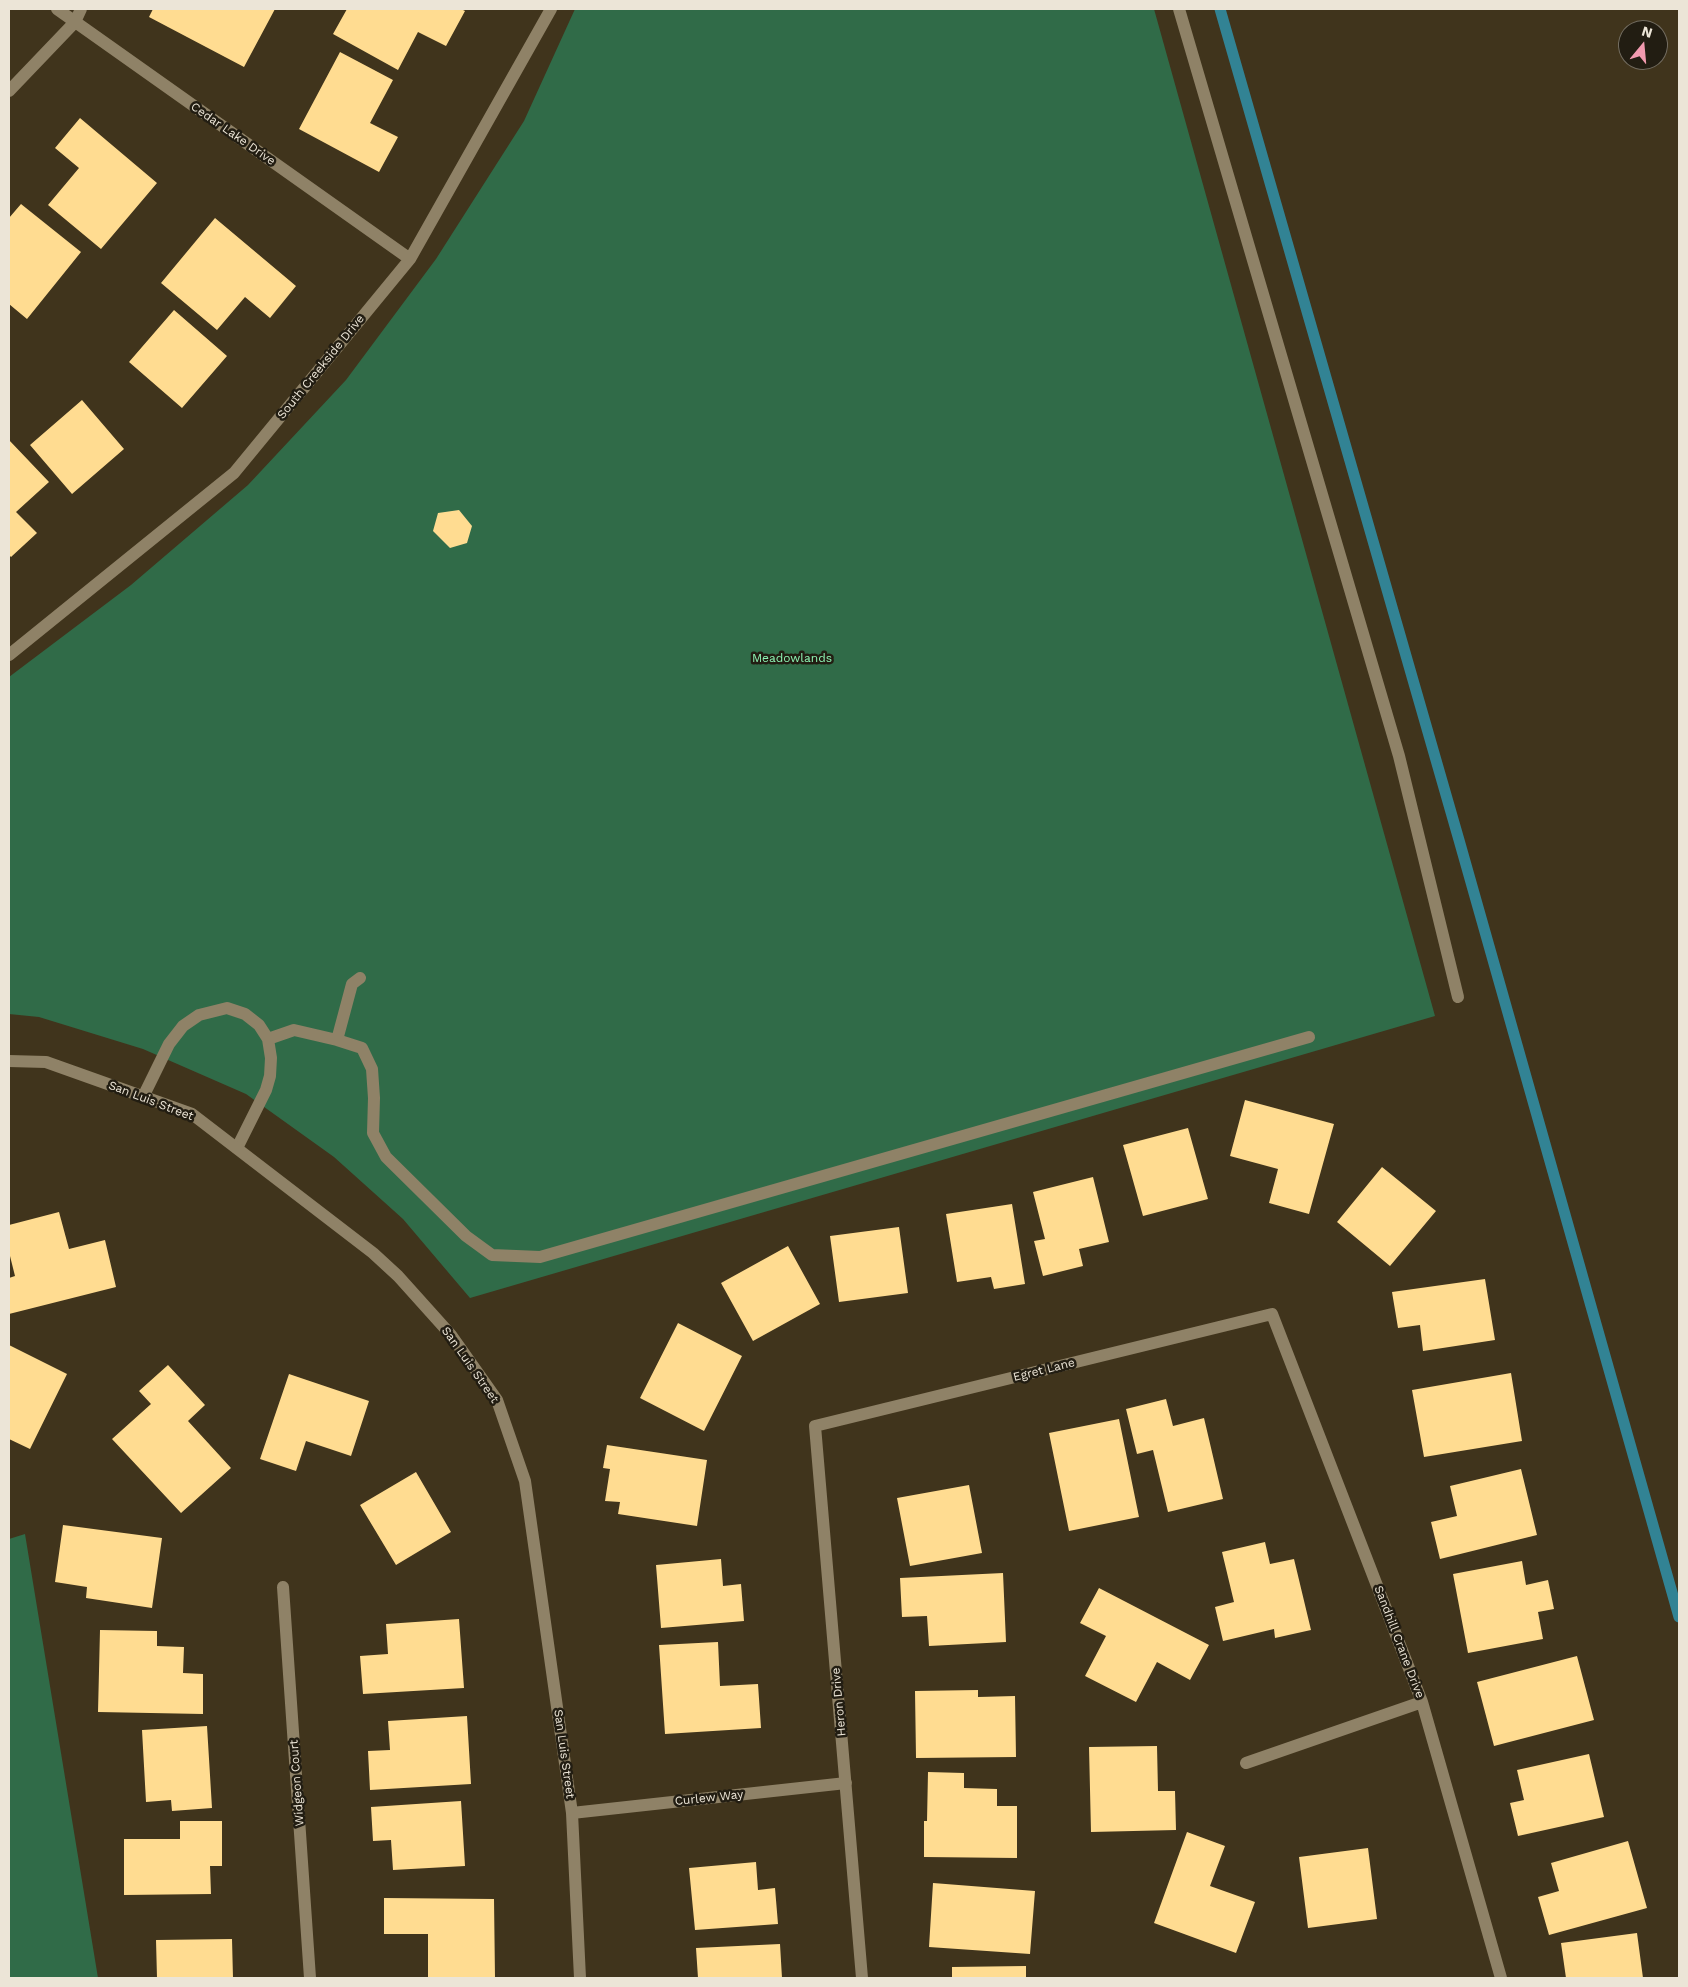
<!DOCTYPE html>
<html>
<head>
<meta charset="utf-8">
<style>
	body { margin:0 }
	#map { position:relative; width:1688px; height:1987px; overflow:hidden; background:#40341c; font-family:"Work Sans",sans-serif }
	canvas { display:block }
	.frame { position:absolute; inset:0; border:10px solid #ece5d7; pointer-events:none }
	.north { position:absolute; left:1618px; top:20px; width:50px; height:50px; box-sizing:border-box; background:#221d12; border:1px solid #736d61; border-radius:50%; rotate:17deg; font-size:14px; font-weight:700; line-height:20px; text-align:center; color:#ece5d7 }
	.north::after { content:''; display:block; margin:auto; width:18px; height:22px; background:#f29aaf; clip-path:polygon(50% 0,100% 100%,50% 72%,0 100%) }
</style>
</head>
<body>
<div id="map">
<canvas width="1688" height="1987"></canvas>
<div class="frame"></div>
<div class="north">N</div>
</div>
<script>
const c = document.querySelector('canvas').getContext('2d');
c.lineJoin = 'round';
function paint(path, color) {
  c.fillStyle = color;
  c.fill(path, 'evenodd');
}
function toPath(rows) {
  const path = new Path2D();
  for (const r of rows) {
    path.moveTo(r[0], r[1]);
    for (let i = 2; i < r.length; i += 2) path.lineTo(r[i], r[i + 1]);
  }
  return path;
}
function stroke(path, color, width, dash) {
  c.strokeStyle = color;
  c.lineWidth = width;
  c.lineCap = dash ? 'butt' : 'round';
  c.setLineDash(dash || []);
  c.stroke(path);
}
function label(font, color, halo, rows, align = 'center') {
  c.font = font + ' "Work Sans",sans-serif';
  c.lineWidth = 5;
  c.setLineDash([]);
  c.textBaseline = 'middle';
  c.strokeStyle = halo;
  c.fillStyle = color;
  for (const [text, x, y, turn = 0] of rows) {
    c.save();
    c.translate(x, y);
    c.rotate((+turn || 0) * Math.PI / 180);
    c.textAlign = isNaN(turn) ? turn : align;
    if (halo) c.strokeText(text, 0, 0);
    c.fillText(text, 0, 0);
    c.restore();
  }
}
paint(toPath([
	[575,9,1154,9,1435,1016,470,1298,403,1219,334,1157,246,1094,143,1049,39,1017,9,1014,9,677,131,585,248,485,346,380,436,259,524,121],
	[25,1534,98,1978,9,1978,9,1539]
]), '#306b48');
stroke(toPath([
	[1220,9,1459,840,1679,1617]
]), '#328394', 11);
paint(toPath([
	[153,9,275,9,244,67,149,17],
	[347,9,461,9,465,11,446,46,418,32,398,70,333,34],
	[340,52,393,80,370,123,398,137,379,172,299,129],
	[80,118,157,183,101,249,48,205,79,168,55,148],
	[21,204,81,252,27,319,9,304,9,218],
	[215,218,296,286,270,318,245,297,217,330,161,283],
	[174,310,227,356,182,408,129,362],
	[82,400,124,449,72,494,30,445],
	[9,440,49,482,16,512,37,533,11,557,9,555],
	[459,510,472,526,467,543,450,548,433,531,438,513],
	[1245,1100,1334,1124,1309,1214,1269,1203,1278,1169,1230,1156],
	[1188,1128,1208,1199,1143,1216,1123,1145],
	[1382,1167,1436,1211,1390,1266,1337,1222],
	[1093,1177,1109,1242,1079,1249,1083,1266,1043,1276,1034,1241,1045,1239,1033,1192],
	[1012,1204,1025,1284,994,1289,991,1277,957,1282,946,1214],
	[59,1212,69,1249,105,1240,116,1287,9,1314,9,1278,15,1276,9,1252,9,1225],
	[899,1227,908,1293,839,1302,830,1236],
	[788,1246,820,1304,753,1341,721,1283],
	[1485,1279,1495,1340,1423,1351,1420,1325,1398,1328,1392,1292],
	[678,1323,742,1356,704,1431,640,1398],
	[9,1345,67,1374,30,1449,9,1439],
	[168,1365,205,1405,188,1421,231,1468,181,1513,112,1439,151,1404,139,1391],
	[1511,1373,1522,1441,1424,1457,1412,1390],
	[289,1374,369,1401,351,1456,306,1441,296,1471,260,1459],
	[1166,1399,1173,1426,1204,1418,1223,1499,1168,1512,1153,1450,1137,1454,1126,1409],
	[1119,1419,1139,1517,1069,1531,1049,1433],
	[607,1445,707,1460,697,1526,618,1514,620,1502,605,1501,610,1469,603,1468],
	[1521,1469,1537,1535,1440,1559,1431,1522,1457,1516,1450,1486],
	[416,1472,451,1532,396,1565,360,1505],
	[969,1485,982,1553,910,1566,897,1498],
	[63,1525,162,1538,152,1608,86,1598,87,1587,55,1582],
	[1265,1542,1270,1564,1294,1559,1311,1630,1275,1638,1274,1629,1223,1641,1215,1607,1234,1602,1222,1552],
	[721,1559,723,1586,741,1584,744,1621,661,1628,656,1565],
	[1522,1561,1526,1585,1548,1580,1554,1609,1538,1612,1543,1639,1468,1653,1453,1574],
	[1003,1573,1006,1642,929,1646,927,1616,902,1617,900,1578],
	[1099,1588,1209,1645,1190,1680,1157,1662,1136,1702,1085,1676,1106,1636,1080,1623],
	[459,1619,464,1688,363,1694,360,1656,388,1654,386,1624],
	[100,1630,157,1631,157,1646,184,1647,183,1673,203,1674,203,1714,98,1712],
	[718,1642,720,1686,758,1684,761,1728,665,1734,659,1645],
	[1577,1656,1594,1720,1494,1746,1477,1682],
	[978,1690,978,1697,1015,1696,1016,1757,916,1758,915,1691],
	[467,1716,471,1784,370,1790,368,1751,390,1750,388,1721],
	[207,1726,212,1808,172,1811,171,1800,146,1802,142,1730],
	[1157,1746,1158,1791,1175,1791,1176,1830,1091,1832,1089,1747],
	[1589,1754,1604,1817,1518,1836,1510,1803,1524,1800,1517,1770],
	[928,1772,964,1773,964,1788,997,1789,997,1806,1017,1806,1017,1858,924,1857,924,1821,927,1821],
	[461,1801,465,1866,393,1870,391,1840,373,1841,371,1807],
	[180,1821,222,1821,222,1866,210,1866,211,1894,124,1895,124,1839,180,1839],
	[1187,1832,1225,1846,1210,1886,1255,1902,1236,1953,1154,1923],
	[1628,1841,1647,1908,1549,1935,1538,1897,1559,1891,1551,1863],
	[1368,1848,1377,1919,1308,1928,1299,1857],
	[756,1862,758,1890,775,1888,778,1924,695,1930,689,1868],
	[933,1883,1035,1891,1030,1954,929,1947],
	[384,1898,494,1899,495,1978,428,1978,428,1934,384,1934],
	[1637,1933,1643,1978,1566,1978,1561,1943],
	[232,1939,233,1978,157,1978,156,1940],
	[780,1944,782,1978,698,1978,696,1948],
	[1026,1966,1026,1978,952,1978,952,1967]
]), '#ffdc91');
stroke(toPath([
	[1179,9,1399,756,1458,997],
	[268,1039,294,1030,337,1040,352,984,360,978],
	[337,1040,362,1048,372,1069,374,1098,373,1133,386,1157,466,1236,492,1255,540,1257,1309,1037],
	[143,1097,169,1044,183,1026,199,1015,227,1008,245,1014,259,1025,268,1039,271,1058,270,1076,266,1090,237,1148]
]), '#8f8267', 12);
stroke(toPath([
	[57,9,410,259],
	[9,91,75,22,81,9],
	[9,655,234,473,410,259,551,9],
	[9,1061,46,1062,192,1114,373,1253,398,1276,451,1335,497,1400,525,1481,572,1813,580,1978],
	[283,1587,310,1978],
	[1246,1763,1422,1702],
	[572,1813,846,1783],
	[862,1978,815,1426,1272,1314,1422,1702,1501,1978]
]), '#8f8267', 12);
label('12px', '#ece5d7', '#221d12', [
	["Cedar Lake Drive",233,134,35],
	["South Creekside Drive",321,367,-51],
	["San Luis Street",151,1101,21],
	["San Luis Street",470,1365,55],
	["Egret Lane",1044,1370,-14],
	["Sandhill Crane Drive",1399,1642,69],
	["Heron Drive",839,1702,-95],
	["San Luis Street",564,1754,82],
	["Widgeon Court",297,1783,-94],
	["Curlew Way",709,1798,-6]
]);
label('12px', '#8ef4b4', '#221d12', [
	["Meadowlands",792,658]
]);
</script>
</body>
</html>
